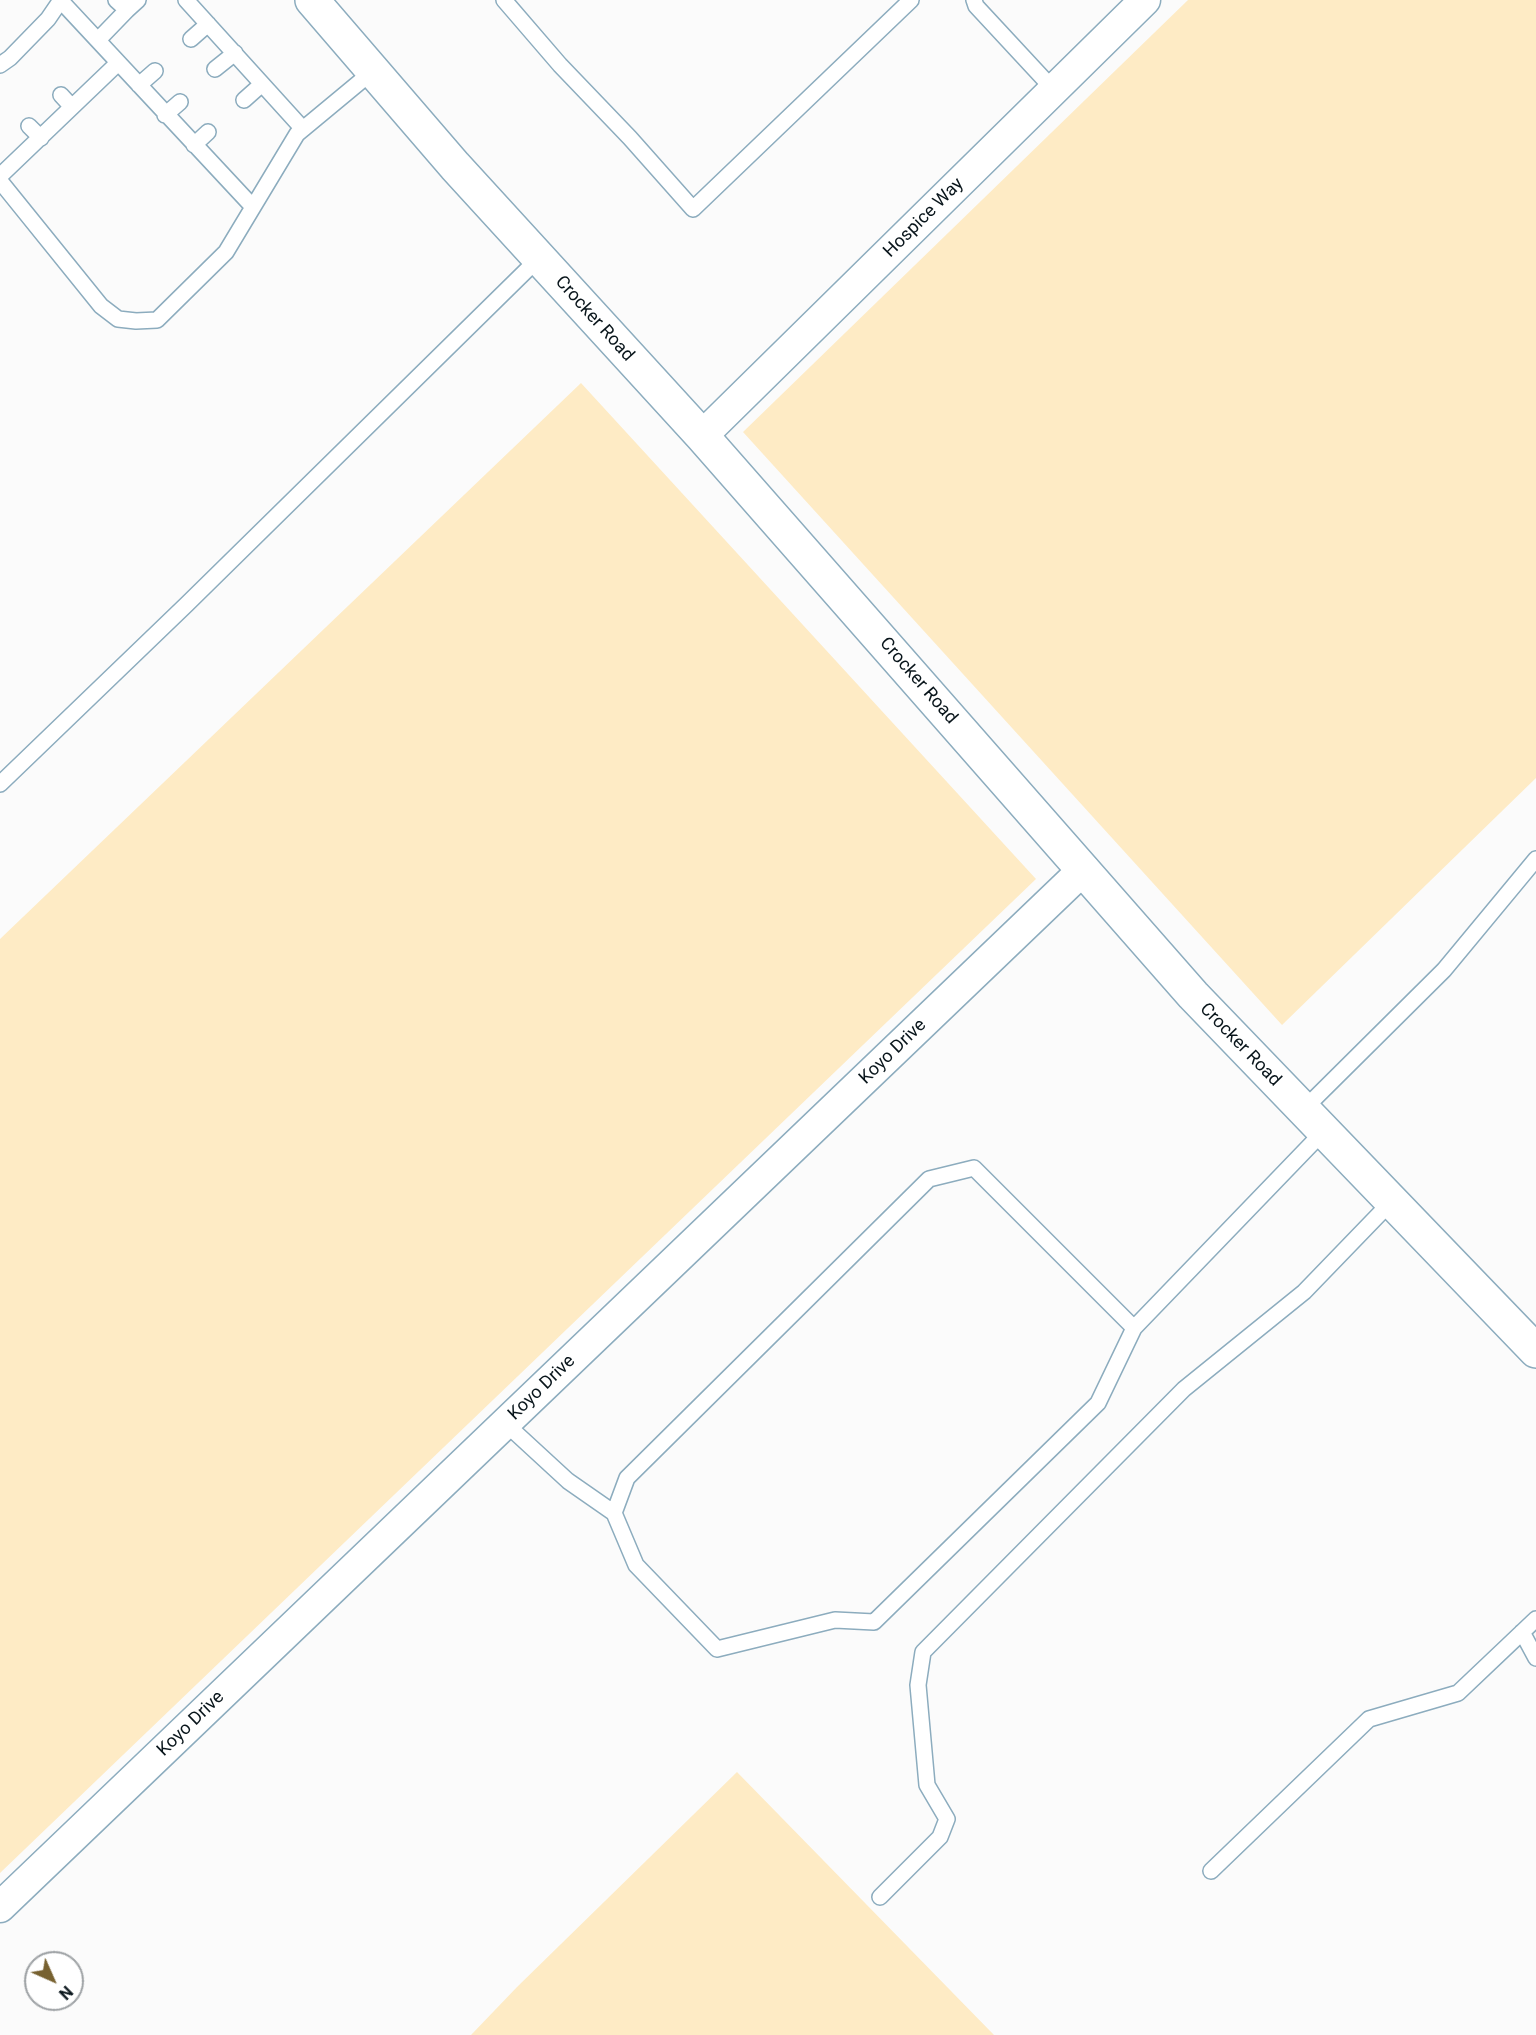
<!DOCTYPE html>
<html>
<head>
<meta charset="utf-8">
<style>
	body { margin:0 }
	#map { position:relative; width:1536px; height:2035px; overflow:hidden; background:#fbfbfb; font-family:Roboto,sans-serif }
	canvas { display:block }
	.north { position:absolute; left:24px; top:1951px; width:60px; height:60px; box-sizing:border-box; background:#fff; border:2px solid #9da1a4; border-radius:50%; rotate:135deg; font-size:16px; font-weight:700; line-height:24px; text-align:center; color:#09151b }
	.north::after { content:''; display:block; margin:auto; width:21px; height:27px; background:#776130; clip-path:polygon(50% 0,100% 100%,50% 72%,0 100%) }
</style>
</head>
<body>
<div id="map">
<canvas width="1536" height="2035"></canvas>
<div class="north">N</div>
</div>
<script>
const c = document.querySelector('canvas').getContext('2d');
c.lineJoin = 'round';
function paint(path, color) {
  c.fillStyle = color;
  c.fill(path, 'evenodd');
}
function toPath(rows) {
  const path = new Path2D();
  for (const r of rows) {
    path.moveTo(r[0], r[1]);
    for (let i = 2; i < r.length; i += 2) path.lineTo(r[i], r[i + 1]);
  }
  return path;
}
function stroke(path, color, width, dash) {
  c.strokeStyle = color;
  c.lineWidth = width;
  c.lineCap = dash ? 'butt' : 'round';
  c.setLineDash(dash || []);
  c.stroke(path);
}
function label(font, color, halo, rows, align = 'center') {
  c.font = font + ' Roboto,sans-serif';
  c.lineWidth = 4.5;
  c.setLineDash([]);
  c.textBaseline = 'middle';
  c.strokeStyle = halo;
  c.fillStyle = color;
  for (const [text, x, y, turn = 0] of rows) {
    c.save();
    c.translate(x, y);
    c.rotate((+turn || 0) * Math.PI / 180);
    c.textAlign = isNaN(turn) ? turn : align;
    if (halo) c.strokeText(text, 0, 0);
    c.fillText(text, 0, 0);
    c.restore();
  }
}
paint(toPath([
	[1188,0,1536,0,1536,778,1282,1025,743,432],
	[581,383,1036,879,0,1873,0,939],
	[737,1772,994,2035,471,2035,517,1987]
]), '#feebc5');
const service = toPath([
	[116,0,127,10,138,0],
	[186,0,303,129],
	[504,0,560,65,630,138,693,209,911,0],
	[974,0,976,6,1054,90],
	[61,1,253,207],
	[191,39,208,24],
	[98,40,127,10],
	[0,65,10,58,48,19,61,0],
	[215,69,235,53],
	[139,85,155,71],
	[61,95,72,107],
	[244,100,262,84],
	[165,115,180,102],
	[29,126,41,138],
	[194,145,208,132],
	[0,176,118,63],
	[0,181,101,306,118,319,136,321,157,320,226,252,297,134,373,71],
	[0,784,187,604,539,258],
	[1303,1110,1444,970,1536,859],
	[1134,1328,974,1168,929,1179,627,1478,614,1513,636,1565,717,1649,835,1620,874,1622,1098,1403,1134,1328,1323,1132],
	[505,1423,568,1481,614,1513],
	[1522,1632,1536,1658],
	[1211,1871,1369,1719,1458,1693,1536,1619],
	[880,1897,940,1837,947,1819,927,1785,918,1685,923,1652,1184,1389,1304,1292,1391,1202]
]);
const minor = toPath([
	[702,436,1145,0],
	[0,1907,1084,869]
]);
const secondary = toPath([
	[312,0,455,166,702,436,1193,995,1536,1351]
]);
stroke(service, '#8cacbe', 18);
stroke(minor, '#8cacbe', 33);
stroke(secondary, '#8cacbe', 36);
stroke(service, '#fff', 15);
stroke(minor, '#fff', 30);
stroke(secondary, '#fff', 33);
label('18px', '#09151b', '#fff', [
	["Hospice Way",924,218,-45],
	["Crocker Road",594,319,48],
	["Crocker Road",918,681,49],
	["Crocker Road",1240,1045,46],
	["Koyo Drive",893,1052,-44],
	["Koyo Drive",542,1388,-44],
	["Koyo Drive",191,1724,-44]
]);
</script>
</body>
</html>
